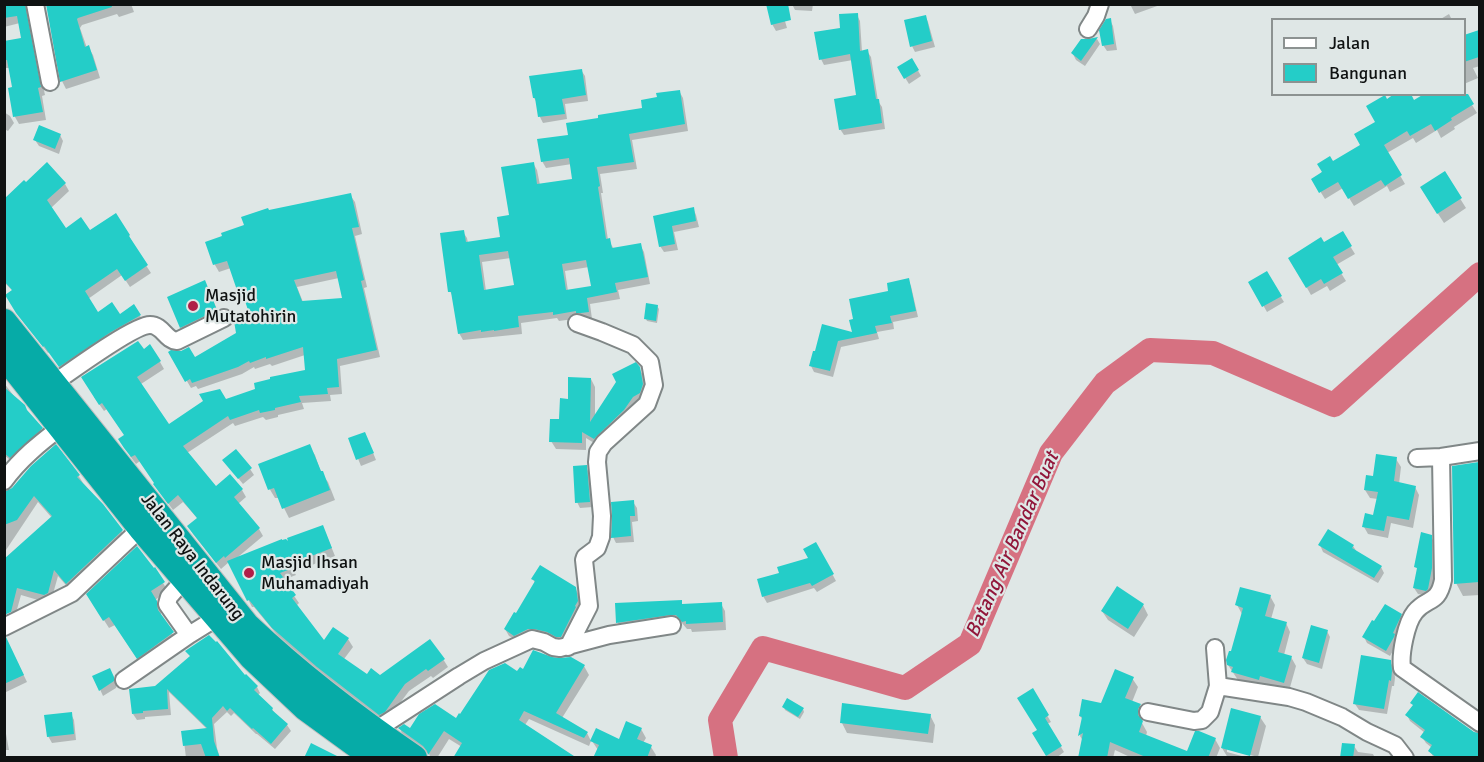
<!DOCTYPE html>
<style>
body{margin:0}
#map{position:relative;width:1484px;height:762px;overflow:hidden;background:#dfe7e6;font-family:Signika,sans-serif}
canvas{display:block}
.frame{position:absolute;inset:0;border:6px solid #0f1212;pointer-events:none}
.legend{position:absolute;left:1271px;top:18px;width:195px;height:78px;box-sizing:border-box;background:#dfe7e6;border:2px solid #8c9291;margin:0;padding:8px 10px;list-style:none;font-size:18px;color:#0f1212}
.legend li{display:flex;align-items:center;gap:12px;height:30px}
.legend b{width:30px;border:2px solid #8c9291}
</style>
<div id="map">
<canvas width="1484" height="762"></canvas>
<div class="frame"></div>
<ul class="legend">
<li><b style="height:8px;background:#fff"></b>Jalan</li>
<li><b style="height:16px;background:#24cdc8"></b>Bangunan</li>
</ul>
</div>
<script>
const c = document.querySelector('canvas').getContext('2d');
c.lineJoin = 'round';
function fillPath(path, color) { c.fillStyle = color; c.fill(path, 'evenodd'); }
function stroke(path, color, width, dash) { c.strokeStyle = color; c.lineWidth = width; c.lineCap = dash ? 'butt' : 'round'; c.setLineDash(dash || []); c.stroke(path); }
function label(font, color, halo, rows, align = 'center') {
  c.font = font + ' Signika,sans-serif'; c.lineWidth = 4.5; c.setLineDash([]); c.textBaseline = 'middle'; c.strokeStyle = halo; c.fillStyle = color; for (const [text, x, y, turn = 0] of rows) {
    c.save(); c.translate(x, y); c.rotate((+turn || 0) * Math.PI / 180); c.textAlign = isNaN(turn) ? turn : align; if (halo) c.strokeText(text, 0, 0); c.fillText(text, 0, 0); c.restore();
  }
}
fillPath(new Path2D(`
 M 4,4 L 32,4 L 29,10 L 28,15 L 45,95 L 42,96 L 46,120 L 19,124 L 15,117 L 9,89 L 14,88 L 10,68 L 6,68 L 4,66 L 4,43 L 23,39 L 20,23 L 4,27 Z
 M 47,4 L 131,4 L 134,12 L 119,17 L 117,14 L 82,25 L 80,28 L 87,48 L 88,47 L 93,55 L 100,78 L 66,89 L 62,81 Z
 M 780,4 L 787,28 L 776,31 L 772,24 Z
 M 792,4 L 813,4 L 812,11 L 795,10 Z
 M 1130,4 L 1160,4 L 1160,5 L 1135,14 Z
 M 1449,14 L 1452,20 L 1439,20 Z
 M 857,15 L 860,21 L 862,52 L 867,51 L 871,57 L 878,101 L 882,107 L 885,129 L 844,135 L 840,129 L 858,97 L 853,60 L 824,65 L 821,59 L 841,29 Z
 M 925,16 L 928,22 L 935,47 L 915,52 L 912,46 Z
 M 1110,20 L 1113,26 L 1117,50 L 1107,51 L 1103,45 Z
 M 1480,31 L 1480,66 L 1473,68 L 1478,78 L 1464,84 L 1464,36 Z
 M 1097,39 L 1100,44 L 1085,66 L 1076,60 L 1073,54 L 1088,41 Z
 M 912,60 L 921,76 L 909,84 L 899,68 Z
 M 581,70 L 585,76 L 588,101 L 565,104 L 567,119 L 543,123 L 540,117 L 538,104 L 534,98 Z
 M 679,91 L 683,98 L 688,131 L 632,140 L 637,169 L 600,174 L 603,193 L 601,193 L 608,240 L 614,249 L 640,245 L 644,252 L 650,284 L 618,290 L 620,299 L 590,304 L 592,319 L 586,320 L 581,318 L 559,321 L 557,318 L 521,323 L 522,334 L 463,340 L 459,333 L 454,299 L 450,291 L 463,232 L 467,238 L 468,243 L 501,238 L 533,163 L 537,170 L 540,185 L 574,180 L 572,164 L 546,168 L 542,161 L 570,136 L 644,109 ZM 511,258 L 515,286 L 486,291 L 482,262 ZM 589,267 L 593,287 L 568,291 L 565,271 Z
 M 1464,92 L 1477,113 L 1454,127 L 1455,129 L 1441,138 L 1437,130 L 1416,143 L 1413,138 L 1387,153 L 1405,184 L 1390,192 L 1387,186 L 1354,206 L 1343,188 L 1325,199 L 1313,180 L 1332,163 L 1362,145 L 1377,122 L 1387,101 L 1414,103 L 1464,94 Z
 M 4,112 L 10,116 L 14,123 L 8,131 L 4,129 Z
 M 60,135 L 63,141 L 59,154 L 39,146 L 35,140 Z
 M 1444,173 L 1466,208 L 1444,223 L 1427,197 Z
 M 65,184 L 69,191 L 51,208 L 66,230 L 129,236 L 133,243 L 132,244 L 151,273 L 130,287 L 122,275 L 88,299 L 98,314 L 119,316 L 140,316 L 144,322 L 64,373 L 50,352 L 48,353 L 22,320 L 13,291 L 4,282 L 4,201 Z
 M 350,195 L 355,202 L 362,234 L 355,236 L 367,287 L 364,288 L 380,357 L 340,366 L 342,394 L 330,395 L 331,401 L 302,403 L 304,409 L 278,415 L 278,417 L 266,420 L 263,417 L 235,426 L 233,423 L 187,453 L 216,488 L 242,490 L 246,497 L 238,504 L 259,529 L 263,536 L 238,557 L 292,547 L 326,534 L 335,556 L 294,572 L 296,575 L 283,580 L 299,603 L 296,606 L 324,643 L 334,629 L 348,639 L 353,647 L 344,659 L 367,676 L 380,677 L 443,659 L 448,667 L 433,678 L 431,676 L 409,691 L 388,719 L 384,722 L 323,675 L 278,636 L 254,607 L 252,607 L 229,562 L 221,569 L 193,534 L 189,527 L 198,519 L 183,502 L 173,510 L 159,491 L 155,483 L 140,461 L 136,464 L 130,456 L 125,436 L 107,409 L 104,411 L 94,397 L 143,351 L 160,362 L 164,369 L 141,384 L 169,426 L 225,401 L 306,371 L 305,355 L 272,366 L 270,364 L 255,369 L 254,367 L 242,374 L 198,389 L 196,386 L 191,388 L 170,352 L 194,359 L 238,334 L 252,317 L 247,302 L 245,303 L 241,296 L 231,268 L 219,272 L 215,265 L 207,243 L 246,226 L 269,212 ZM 339,278 L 344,299 L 303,302 L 297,287 Z
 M 693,208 L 696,215 L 699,227 L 674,232 L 678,250 L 664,252 L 660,246 L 655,217 Z
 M 1342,233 L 1355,254 L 1336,265 L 1346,281 L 1330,291 L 1327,286 L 1311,295 L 1290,258 L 1323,244 Z
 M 1266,273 L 1284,302 L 1267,312 L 1250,282 Z
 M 908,280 L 911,286 L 918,317 L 893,322 L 894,329 L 877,332 L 879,339 L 841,347 L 833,377 L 814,372 L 811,366 L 816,353 L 823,326 L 854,334 L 890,292 Z
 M 210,292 L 221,320 L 187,337 L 181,327 Z
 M 657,306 L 659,309 L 657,323 L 647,321 L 646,319 Z
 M 639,368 L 644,377 L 647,393 L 599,446 L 586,438 L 586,450 L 556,449 L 551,441 L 569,400 L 591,379 L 595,387 L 595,418 Z
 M 4,383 L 17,400 L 41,429 L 46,436 L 15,464 L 4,455 Z
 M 365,433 L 376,460 L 361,466 L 350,439 Z
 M 309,446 L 315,455 L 321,473 L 328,482 L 335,500 L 289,518 L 279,498 L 275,498 L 269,488 Z
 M 1396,459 L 1401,467 L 1399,484 L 1415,487 L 1419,495 L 1413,528 L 1391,523 L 1388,538 L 1368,534 L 1364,527 L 1374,517 L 1378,499 L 1370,498 L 1365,490 Z
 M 224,461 L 250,469 L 254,475 L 243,484 Z
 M 1480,463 L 1480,595 L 1463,596 L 1456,583 L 1453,467 Z
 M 586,467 L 589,473 L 593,507 L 580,508 L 577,502 Z
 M 78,475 L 83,483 L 102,505 L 127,538 L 71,591 L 58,576 L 51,601 L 48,603 L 21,595 L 16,613 L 4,610 L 52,518 L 38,502 L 4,553 L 4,495 Z
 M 633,502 L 637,508 L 638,521 L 632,522 L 634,542 L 616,543 L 613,537 Z
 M 1431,536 L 1434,542 L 1435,575 L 1430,596 L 1418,594 L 1414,588 L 1418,570 L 1416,567 Z
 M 816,544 L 836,581 L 817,592 L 814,588 L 767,603 L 763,596 L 780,574 L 811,559 Z
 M 1320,545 L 1353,546 L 1357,552 L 1381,567 L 1384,573 L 1378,583 L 1323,552 Z
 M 533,579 L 575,588 L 579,595 L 581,608 L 565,643 L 518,641 L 509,636 L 505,629 L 516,615 L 535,583 Z
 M 163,583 L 168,591 L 155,600 L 161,611 L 161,617 L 178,642 L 142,666 L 115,625 L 109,628 L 93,603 Z
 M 1270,596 L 1275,605 L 1271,619 L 1286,623 L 1290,632 L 1284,655 L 1291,657 L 1296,666 L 1289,691 L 1264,684 L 1263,687 L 1238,680 L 1228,665 L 1242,614 L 1237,605 Z
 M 681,602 L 683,606 L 721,604 L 725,611 L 726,630 L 692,632 L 691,629 L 687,629 L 682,623 L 676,622 L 622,630 L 618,623 L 617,604 Z
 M 1143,605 L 1148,615 L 1134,637 L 1108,620 L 1102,611 Z
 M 1401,615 L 1404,621 L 1397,644 L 1390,656 L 1367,643 L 1364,637 Z
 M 1327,631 L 1330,637 L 1322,669 L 1307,664 L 1303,658 Z
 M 187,651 L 245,677 L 257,687 L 260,693 L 258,695 L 272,709 L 275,714 L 287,725 L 291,731 L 275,749 L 257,734 L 256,734 L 234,713 L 231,716 L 227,712 L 214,724 L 217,748 L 220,758 L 186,758 L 183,733 L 208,730 L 169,692 L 171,715 L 145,717 L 145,719 L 137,720 L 133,714 L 155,687 L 191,657 Z
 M 4,653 L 15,657 L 27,682 L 4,693 Z
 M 1390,662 L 1394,668 L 1395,678 L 1394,686 L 1392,686 L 1387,714 L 1359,710 L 1355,704 Z
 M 584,666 L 589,675 L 562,718 L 587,733 L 591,741 L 589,746 L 529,719 L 525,725 L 462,747 L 449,739 L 437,758 L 431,758 L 429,754 L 404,737 L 400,729 L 411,731 L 456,720 L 518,673 L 523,671 Z
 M 112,675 L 117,685 L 116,688 L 103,696 L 94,676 Z
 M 1132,678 L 1138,687 L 1132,702 L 1140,705 L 1146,715 L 1142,719 L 1142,723 L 1147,732 L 1146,736 L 1188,753 L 1215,739 L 1220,748 L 1216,758 L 1132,758 L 1115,750 L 1113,758 L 1080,758 L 1083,741 L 1080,736 L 1083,720 L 1080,716 L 1102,705 Z
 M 1032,690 L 1051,722 L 1047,724 L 1064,752 L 1056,758 L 1048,758 L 1034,734 L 1039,731 Z
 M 784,707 L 803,709 L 804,712 L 800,719 L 785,710 Z
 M 71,714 L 74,720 L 76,740 L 52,743 L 48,736 Z
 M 930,715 L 935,725 L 933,743 L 847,733 L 842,723 Z
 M 1407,715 L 1480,735 L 1480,758 L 1434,758 L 1430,751 L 1432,748 L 1426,743 L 1422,737 L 1425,733 L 1410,721 Z
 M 1260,717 L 1266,726 L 1258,757 L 1227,749 L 1227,752 L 1249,758 L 1228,758 L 1222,748 Z
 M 4,723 L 9,750 L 4,750 Z
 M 641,729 L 646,738 L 643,743 L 651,747 L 656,755 L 655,758 L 595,758 L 598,750 L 592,741 L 619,741 Z
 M 1354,746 L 1358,752 L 1373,754 L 1375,758 L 1341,758 Z`), '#0003');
stroke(new Path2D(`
 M 726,758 L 720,720 L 763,648 L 905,688 L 970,644 L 1051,453 L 1105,383 L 1150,350 L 1213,353 L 1334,405 L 1480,274`), '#d67181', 24);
fillPath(new Path2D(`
 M 4,4 L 25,4 L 41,87 L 38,88 L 43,112 L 13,117 L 8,88 L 12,87 L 7,60 L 4,60 L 4,41 L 21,38 L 17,16 L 4,18 Z
 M 46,4 L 111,4 L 112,7 L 78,18 L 77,19 L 85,47 L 89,45 L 97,70 L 60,82 Z
 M 766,4 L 788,4 L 791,20 L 771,25 Z
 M 858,13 L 860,51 L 868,49 L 876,99 L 879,99 L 882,123 L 839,130 L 834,99 L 856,95 L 850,54 L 819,60 L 814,32 L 840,28 L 839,14 Z
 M 926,15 L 932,41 L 910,47 L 904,20 Z
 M 1111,18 L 1114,44 L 1102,46 L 1099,30 L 1106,19 Z
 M 1479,30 L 1479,57 L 1464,62 L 1464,35 Z
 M 1098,37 L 1081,61 L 1071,53 L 1081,39 L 1088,39 Z
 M 912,58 L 919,70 L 904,79 L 897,67 Z
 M 582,69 L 586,95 L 562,99 L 565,114 L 538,117 L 535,98 L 533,98 L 529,76 Z
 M 680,90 L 685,124 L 629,134 L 634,162 L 597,167 L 600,186 L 598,187 L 606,239 L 610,238 L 612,248 L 641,243 L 648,277 L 615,283 L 617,292 L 587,298 L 589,312 L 581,313 L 576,313 L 576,311 L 553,315 L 553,312 L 518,316 L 519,327 L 494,331 L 494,330 L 481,332 L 481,330 L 458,334 L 451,292 L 448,292 L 440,233 L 464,230 L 466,242 L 500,237 L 497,217 L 509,215 L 501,167 L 534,162 L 537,184 L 572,179 L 569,158 L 541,162 L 537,139 L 568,135 L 566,123 L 598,118 L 598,115 L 642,108 L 641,100 L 657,97 L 656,93 ZM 508,251 L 514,285 L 484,290 L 479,255 ZM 586,260 L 591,286 L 566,290 L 562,264 Z
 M 1394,94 L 1411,94 L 1414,100 L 1424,94 L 1468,94 L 1474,104 L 1451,118 L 1452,120 L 1435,131 L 1431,124 L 1410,136 L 1407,131 L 1384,145 L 1402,175 L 1385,186 L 1381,180 L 1348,199 L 1338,182 L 1319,193 L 1311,179 L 1322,172 L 1317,164 L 1330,156 L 1333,161 L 1360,145 L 1354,134 L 1375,122 L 1366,106 L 1385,95 L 1387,99 Z
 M 39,125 L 61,134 L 55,149 L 33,140 Z
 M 47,162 L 66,183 L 47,200 L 66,228 L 81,217 L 90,230 L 116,213 L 130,235 L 129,236 L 148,265 L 125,281 L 117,269 L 85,291 L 98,312 L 112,302 L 120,314 L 134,304 L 141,315 L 111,332 L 59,367 L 44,346 L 43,347 L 16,313 L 5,295 L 12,290 L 4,281 L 4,199 L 24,180 L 26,182 Z
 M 1445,171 L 1462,198 L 1437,214 L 1420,187 Z
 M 351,193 L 359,227 L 352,228 L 364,280 L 361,281 L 377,350 L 337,359 L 339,387 L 327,388 L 328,394 L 299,396 L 301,402 L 275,408 L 275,410 L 260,413 L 259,410 L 230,420 L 228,416 L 183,446 L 216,486 L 230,474 L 243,489 L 234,497 L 260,528 L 225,558 L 224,556 L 216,563 L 187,526 L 197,518 L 178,495 L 168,504 L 153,484 L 154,483 L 135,455 L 131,457 L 124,448 L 118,439 L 124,435 L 102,403 L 99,405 L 81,377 L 138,341 L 144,349 L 150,344 L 161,361 L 137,377 L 169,424 L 203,401 L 199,394 L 220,389 L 226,399 L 255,389 L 254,383 L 270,379 L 270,377 L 305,370 L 303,347 L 266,359 L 266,357 L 250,363 L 249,361 L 238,367 L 192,383 L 190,379 L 185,382 L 168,352 L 171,350 L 181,351 L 189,347 L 195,357 L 236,333 L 234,321 L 250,316 L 243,295 L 239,296 L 227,261 L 213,265 L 205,242 L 222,236 L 221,233 L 244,225 L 241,217 L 268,208 L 269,210 ZM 336,271 L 342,298 L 302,301 L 294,280 Z
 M 694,207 L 696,221 L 672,226 L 675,244 L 659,247 L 653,216 Z
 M 1343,231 L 1352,246 L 1333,257 L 1343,273 L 1324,284 L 1321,279 L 1306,288 L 1288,258 L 1321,237 L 1324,242 Z
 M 1267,271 L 1282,296 L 1262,307 L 1248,282 Z
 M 909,278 L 916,311 L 890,316 L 892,323 L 875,326 L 877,333 L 838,341 L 830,371 L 809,366 L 813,351 L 815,351 L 822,324 L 852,332 L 849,320 L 853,319 L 849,299 L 888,291 L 887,283 Z
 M 205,280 L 217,310 L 180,328 L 167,297 Z
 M 646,303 L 658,305 L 656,321 L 644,319 Z
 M 636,362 L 640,367 L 643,384 L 640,393 L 633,397 L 624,410 L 594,439 L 582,432 L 582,443 L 549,442 L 550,419 L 559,419 L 560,398 L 568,399 L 568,377 L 591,378 L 590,422 L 616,382 L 612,374 Z
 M 4,387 L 25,405 L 27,410 L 43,428 L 10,458 L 4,453 Z
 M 365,432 L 374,453 L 356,460 L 348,438 Z
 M 56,444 L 80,475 L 77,477 L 103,504 L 123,530 L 66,584 L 54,570 L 48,593 L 44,595 L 17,588 L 11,612 L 4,615 L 4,559 L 52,516 L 34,496 L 17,520 L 4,525 L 4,492 L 12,488 L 31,466 Z
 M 310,444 L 321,471 L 323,471 L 330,490 L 282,509 L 274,488 L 268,490 L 258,464 Z
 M 236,449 L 252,468 L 238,479 L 222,460 Z
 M 1376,454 L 1397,457 L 1394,481 L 1416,486 L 1409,520 L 1387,516 L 1384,531 L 1362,527 L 1365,513 L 1373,515 L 1378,492 L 1364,490 L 1366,475 L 1373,476 Z
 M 1479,462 L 1479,582 L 1454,584 L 1452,466 Z
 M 587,465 L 590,502 L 575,503 L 573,466 Z
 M 634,500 L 635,516 L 630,516 L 631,536 L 611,538 L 612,516 L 611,502 Z
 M 323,525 L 332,548 L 291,564 L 293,568 L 280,573 L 296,595 L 292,598 L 324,640 L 333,627 L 349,638 L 338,654 L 367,674 L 371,668 L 380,675 L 430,639 L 445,659 L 428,671 L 426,669 L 405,684 L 385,712 L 379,715 L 317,667 L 272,628 L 249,600 L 247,601 L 227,561 L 282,539 L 282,540 L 286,539 L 288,541 L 287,538 Z
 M 1328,529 L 1354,545 L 1352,548 L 1382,566 L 1374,578 L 1318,545 Z
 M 1421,532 L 1432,535 L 1432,568 L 1428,589 L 1426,591 L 1413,588 L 1417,568 L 1414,567 Z
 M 816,542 L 834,574 L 812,586 L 810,583 L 762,597 L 757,579 L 779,573 L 777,567 L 808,558 L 803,549 Z
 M 137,546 L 154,568 L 155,567 L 165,582 L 151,591 L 157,601 L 157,605 L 158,610 L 174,632 L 137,659 L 109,617 L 103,621 L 86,594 Z
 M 540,565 L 576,587 L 578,601 L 575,606 L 576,607 L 561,637 L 556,637 L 547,632 L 534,629 L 528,629 L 514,636 L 504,629 L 514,612 L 516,613 L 535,581 L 531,579 Z
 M 1117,586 L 1144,604 L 1128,629 L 1101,611 Z
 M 1240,587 L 1271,595 L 1265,616 L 1287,622 L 1278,652 L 1292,656 L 1284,683 L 1260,676 L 1259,680 L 1231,672 L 1233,667 L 1227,665 L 1226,660 L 1229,651 L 1231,651 L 1243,608 L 1235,605 Z
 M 682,600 L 682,604 L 722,602 L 723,622 L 686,624 L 686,621 L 682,622 L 676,615 L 671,615 L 616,623 L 615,603 Z
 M 1385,604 L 1402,614 L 1393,633 L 1395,634 L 1394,637 L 1386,651 L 1362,637 L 1372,620 L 1374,621 Z
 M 1311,625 L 1328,630 L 1319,663 L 1302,658 Z
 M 209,635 L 216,642 L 217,641 L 245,675 L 246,674 L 258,686 L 254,690 L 273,708 L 272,710 L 288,724 L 271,744 L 253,728 L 252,729 L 230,708 L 227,711 L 223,706 L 212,718 L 214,741 L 220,758 L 206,758 L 201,744 L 183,746 L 181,731 L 207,728 L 167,689 L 168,709 L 143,711 L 143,713 L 132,714 L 129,689 L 155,686 L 190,656 L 185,651 Z
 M 4,637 L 6,637 L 24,675 L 4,684 Z
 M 533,650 L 552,657 L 559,658 L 571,657 L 585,665 L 556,713 L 588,732 L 584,738 L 524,711 L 519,720 L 577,758 L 453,758 L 462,743 L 444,731 L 428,755 L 427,751 L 423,746 L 398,728 L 404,724 L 410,728 L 419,714 L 435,704 L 456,718 L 459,713 L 460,714 L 489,670 L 505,663 L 517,671 L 520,667 L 523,669 Z
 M 1361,655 L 1391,660 L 1392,671 L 1391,681 L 1389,680 L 1384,709 L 1353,704 Z
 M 110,668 L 114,677 L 114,681 L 99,691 L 92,676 Z
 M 1115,669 L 1134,677 L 1125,698 L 1141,704 L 1138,709 L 1138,715 L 1143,721 L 1139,732 L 1187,751 L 1195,731 L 1199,731 L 1216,738 L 1208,758 L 1148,758 L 1110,742 L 1107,758 L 1078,758 L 1083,733 L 1078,736 L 1082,717 L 1079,716 L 1082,699 L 1101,703 Z
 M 1033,688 L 1049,715 L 1045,718 L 1062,746 L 1046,756 L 1032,733 L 1037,730 L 1017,698 Z
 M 1418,692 L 1474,732 L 1479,733 L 1479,758 L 1437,758 L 1428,751 L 1432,745 L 1420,737 L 1425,730 L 1405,715 L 1413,705 L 1410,703 Z
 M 787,698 L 804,708 L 798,717 L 782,707 Z
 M 842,703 L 931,714 L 928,734 L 840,723 Z
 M 1231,708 L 1261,716 L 1250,756 L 1221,748 Z
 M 72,712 L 74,734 L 47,737 L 44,715 Z
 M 626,721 L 642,728 L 637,739 L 652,745 L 647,758 L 593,758 L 599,745 L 590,741 L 596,728 L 619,739 Z
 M 311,743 L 341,758 L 304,758 Z
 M 1342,743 L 1355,744 L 1353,758 L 1340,758 Z`), '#24cdc8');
const minor = new Path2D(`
 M 35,4 L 50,82
 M 1088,29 L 1096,16 L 1100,4
 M 54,383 C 70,372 134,325 150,325 C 163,325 165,340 177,341 L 224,318
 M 1441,457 L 1443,580 C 1438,605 1427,597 1415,612 C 1406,623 1400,654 1402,668 L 1480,723
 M 1417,458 L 1441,457 L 1480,451
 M 4,481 C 20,459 40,443 61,427
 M 185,579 L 169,597 L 167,604 L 189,635
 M 4,627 L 72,593 L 141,528
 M 568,647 L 589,606 L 584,560 L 585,557 L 597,548 L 601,537 L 602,516 L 597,462 L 598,452 L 604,443 L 647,404 L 654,385 L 650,362 L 633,345 L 602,332 L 577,323
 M 1215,648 L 1218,686
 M 124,680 L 189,635 L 218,617
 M 1148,712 L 1194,721 L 1202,720 L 1210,712 L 1218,686 L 1289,697 L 1306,702 L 1342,717 L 1367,732 L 1395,745 L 1405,758
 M 368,735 L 459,676 L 484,661 L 532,639 L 544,642 L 553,647 L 560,648 L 609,635 L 672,625`);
const highway = new Path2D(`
 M 4,322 L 247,626 C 299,675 355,718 414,758
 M 4,355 L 141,528 L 252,657 L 306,708 L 354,743 L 376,758`);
stroke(minor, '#808787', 20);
stroke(highway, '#c1c1c1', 28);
stroke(minor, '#fff', 16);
stroke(highway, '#06aba7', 26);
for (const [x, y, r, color] of [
 [193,306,6,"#b01e48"],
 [249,573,6,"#b01e48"]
]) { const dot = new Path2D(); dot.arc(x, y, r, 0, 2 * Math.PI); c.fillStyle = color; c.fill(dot); stroke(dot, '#dfe7e6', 2); }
label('18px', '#0f1212', '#dfe7e6', [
 ["Masjid",205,296],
 ["Mutatohirin",205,317],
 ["Masjid Ihsan",261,563],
 ["Muhamadiyah",261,584]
], 'left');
label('18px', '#0f1212', '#dfe7e6', [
 ["Jalan Raya Indarung",192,557,52]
]);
label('italic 20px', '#91163a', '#dfe7e6', [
 ["Batang Air Bandar Buat",1013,545,-66]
]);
</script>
